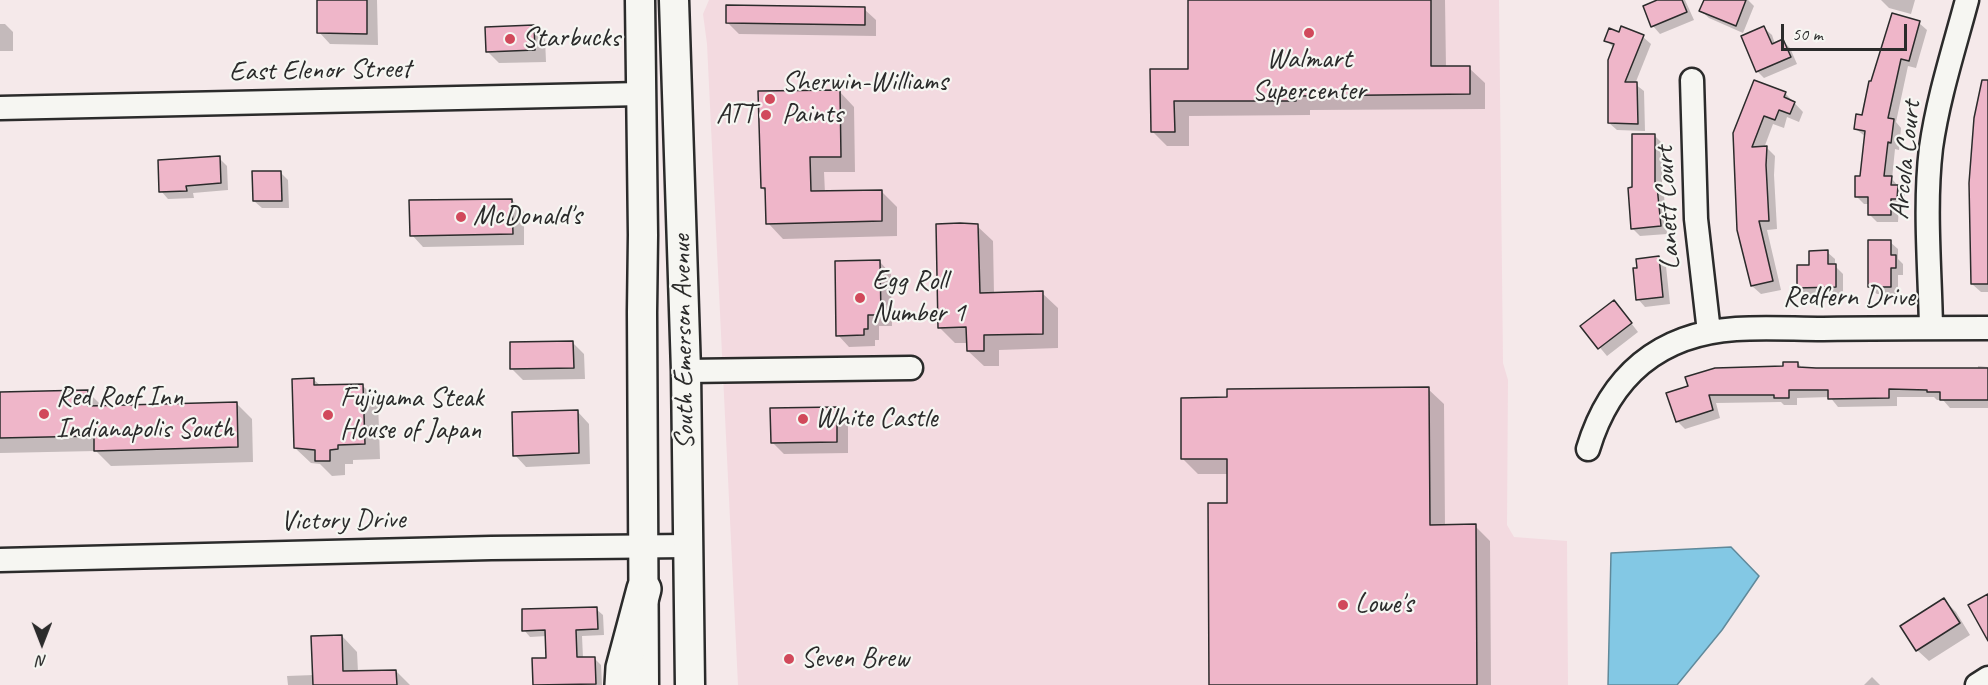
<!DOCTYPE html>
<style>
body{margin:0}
#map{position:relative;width:1988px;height:685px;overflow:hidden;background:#f5e9ea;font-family:Caveat,sans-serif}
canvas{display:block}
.north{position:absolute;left:12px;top:613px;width:60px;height:60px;-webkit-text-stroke:4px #f6f6f2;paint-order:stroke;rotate:180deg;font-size:16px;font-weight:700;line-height:24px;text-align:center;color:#2b2b2b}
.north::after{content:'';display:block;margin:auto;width:21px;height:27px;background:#2b2b2b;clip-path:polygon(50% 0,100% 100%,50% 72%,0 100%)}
.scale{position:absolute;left:1781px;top:24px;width:126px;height:27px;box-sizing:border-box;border:3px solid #2b2b2b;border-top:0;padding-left:8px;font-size:18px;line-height:21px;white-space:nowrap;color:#2b2b2b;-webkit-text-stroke:4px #f6f6f2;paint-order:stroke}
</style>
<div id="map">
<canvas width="1988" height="685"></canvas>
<div class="north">N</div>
<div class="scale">50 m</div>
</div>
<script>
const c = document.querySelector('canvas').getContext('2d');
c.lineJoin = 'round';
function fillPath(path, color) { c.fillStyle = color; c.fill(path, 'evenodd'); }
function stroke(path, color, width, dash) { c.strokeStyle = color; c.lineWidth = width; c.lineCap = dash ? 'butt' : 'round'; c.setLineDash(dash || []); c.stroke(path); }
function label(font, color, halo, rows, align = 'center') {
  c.font = font + ' Caveat,sans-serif'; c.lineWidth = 4.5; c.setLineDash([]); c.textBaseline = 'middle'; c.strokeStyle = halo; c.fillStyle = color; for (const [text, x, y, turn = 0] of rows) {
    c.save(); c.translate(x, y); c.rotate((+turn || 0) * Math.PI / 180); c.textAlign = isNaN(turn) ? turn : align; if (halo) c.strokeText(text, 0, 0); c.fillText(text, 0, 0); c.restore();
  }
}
fillPath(new Path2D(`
 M 709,0 L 1499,0 L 1503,363 L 1508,380 L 1507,525 L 1514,537 L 1567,541 L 1568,685 L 738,685 L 707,44 L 703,14 Z`), '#f3dae0');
const water = new Path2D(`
 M 1731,547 L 1759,576 L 1722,630 L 1677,685 L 1608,685 L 1611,553 Z`);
fillPath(water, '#83c8e4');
stroke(water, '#60899a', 1.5);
fillPath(new Path2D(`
 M 318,0 L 377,0 L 378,45 L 330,44 L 319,32 Z
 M 1189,0 L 1445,0 L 1446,68 L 1469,68 L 1485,83 L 1485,109 L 1310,110 L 1310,115 L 1189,116 L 1189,146 L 1167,146 L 1152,131 L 1190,70 Z
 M 1661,0 L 1685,0 L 1694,20 L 1660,34 L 1653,26 Z
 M 1706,0 L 1748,0 L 1754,6 L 1743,33 L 1709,18 L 1701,11 Z
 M 1881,0 L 1915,0 L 1911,14 L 1889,8 Z
 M 864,9 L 876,20 L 876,36 L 739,34 L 727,22 Z
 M 1919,23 L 1927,30 L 1916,68 L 1908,66 L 1896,122 L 1901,128 L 1899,150 L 1895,149 L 1892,179 L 1905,194 L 1904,206 L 1899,206 L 1898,222 L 1877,222 L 1869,214 L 1869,204 L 1864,204 L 1856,196 L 1861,177 L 1866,137 L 1856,129 Z
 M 0,24 L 5,24 L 13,32 L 13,51 L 0,51 Z
 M 533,27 L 545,38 L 546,62 L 499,63 L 488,52 Z
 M 1764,28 L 1772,35 L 1775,44 L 1783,41 L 1790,48 L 1797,64 L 1764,78 L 1757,71 Z
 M 1620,34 L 1643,37 L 1651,44 L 1635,84 L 1644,91 L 1645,131 L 1617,130 L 1609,123 L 1614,48 L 1606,40 Z
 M 839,91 L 854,107 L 855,172 L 824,172 L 825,193 L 881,191 L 897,207 L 897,236 L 783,239 L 768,223 L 767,193 L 762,188 Z
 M 1785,93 L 1803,112 L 1799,122 L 1787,117 L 1784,128 L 1773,124 L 1764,148 L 1767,148 L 1775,156 L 1774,175 L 1777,229 L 1767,230 L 1781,290 L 1761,294 L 1752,286 L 1735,134 Z
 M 1988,98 L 1988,292 L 1981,292 L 1972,284 Z
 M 1655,136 L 1662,143 L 1662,193 L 1664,195 L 1667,234 L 1640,236 L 1632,228 L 1633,189 Z
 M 219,158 L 227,166 L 228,190 L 193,193 L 194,198 L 168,199 L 161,191 Z
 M 281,173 L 288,180 L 289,208 L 262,208 L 254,201 Z
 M 512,200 L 524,212 L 524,245 L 423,247 L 412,235 Z
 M 977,226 L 993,241 L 994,294 L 1042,293 L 1058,308 L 1058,348 L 999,350 L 999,366 L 984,366 L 968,351 L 968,343 L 955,343 L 940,328 Z
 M 1890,242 L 1898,249 L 1898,259 L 1903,264 L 1903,275 L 1898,275 L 1898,294 L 1877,294 L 1869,287 Z
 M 1827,252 L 1835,259 L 1835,266 L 1843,274 L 1843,294 L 1806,295 L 1799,287 L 1811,266 Z
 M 1658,258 L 1666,266 L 1670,304 L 1645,307 L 1638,299 Z
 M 880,262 L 891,274 L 892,326 L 879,326 L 879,340 L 875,340 L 875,346 L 849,347 L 838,335 Z
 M 1621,310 L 1638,332 L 1607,356 L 1582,326 Z
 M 573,343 L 584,354 L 585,379 L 523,380 L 511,368 Z
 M 1798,363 L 1803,369 L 1978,369 L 1978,366 L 1988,367 L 1988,408 L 1950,408 L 1943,400 L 1937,400 L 1934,397 L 1897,397 L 1897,406 L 1838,407 L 1830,397 L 1797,398 L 1797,405 L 1784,405 L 1781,402 L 1716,403 L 1720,418 L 1685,429 L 1677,421 L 1668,394 L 1785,368 Z
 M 313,379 L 321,386 L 362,385 L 378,401 L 380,459 L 353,460 L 353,464 L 345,464 L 345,475 L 332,476 L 320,464 L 311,463 L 295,448 Z
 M 1428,389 L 1444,404 L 1445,526 L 1475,526 L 1490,541 L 1491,685 L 1211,685 L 1229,505 L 1228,474 L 1198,474 L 1183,459 Z
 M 87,391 L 103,407 L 236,403 L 252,419 L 253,462 L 111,466 L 96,451 L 0,453 L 0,393 Z
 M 836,408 L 848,420 L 848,453 L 784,454 L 772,442 Z
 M 578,412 L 589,424 L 590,464 L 526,467 L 515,455 Z
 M 1944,600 L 1956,612 L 1970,635 L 1929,661 L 1917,650 Z
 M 596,609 L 603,615 L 604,635 L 582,636 L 583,658 L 594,658 L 601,665 L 602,685 L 535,685 L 534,659 L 547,659 L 547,636 L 530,637 L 524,630 Z
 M 342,636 L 357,652 L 358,672 L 396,671 L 410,685 L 288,685 L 287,676 L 314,675 Z
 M 1872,677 L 1880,685 L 1864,685 Z`), '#0003');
const building = new Path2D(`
 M 317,0 L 367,0 L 367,34 L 317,33 Z
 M 1188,0 L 1431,0 L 1431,66 L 1470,66 L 1470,94 L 1296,96 L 1296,101 L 1174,101 L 1175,132 L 1151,132 L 1150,69 L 1188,69 Z
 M 1657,0 L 1682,0 L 1687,12 L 1651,27 L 1643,6 Z
 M 1704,0 L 1746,0 L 1736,26 L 1699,11 Z
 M 726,5 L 865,7 L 865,25 L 726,23 Z
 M 1892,13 L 1920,21 L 1909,61 L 1901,59 L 1888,118 L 1894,119 L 1891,143 L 1888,142 L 1884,176 L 1892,176 L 1891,185 L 1898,185 L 1897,199 L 1891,199 L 1891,215 L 1868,215 L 1868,197 L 1855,197 L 1855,176 L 1860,176 L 1865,131 L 1854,129 L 1856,114 L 1862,115 L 1869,81 L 1871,81 Z
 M 534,25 L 535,50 L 486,52 L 485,27 Z
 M 1621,26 L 1644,35 L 1625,82 L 1637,82 L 1638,124 L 1608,123 L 1608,60 L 1614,44 L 1604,41 L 1609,28 L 1619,32 Z
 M 1764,26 L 1772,44 L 1783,39 L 1791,57 L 1756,72 L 1741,36 Z
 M 1754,80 L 1786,92 L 1784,97 L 1795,102 L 1790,114 L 1779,110 L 1775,120 L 1764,116 L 1752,147 L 1767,146 L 1766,165 L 1769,221 L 1759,221 L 1773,281 L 1751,286 L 1737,230 L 1733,133 Z
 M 1982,80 L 1988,80 L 1988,284 L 1971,284 L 1969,183 L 1974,118 Z
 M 840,90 L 841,157 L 810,157 L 811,191 L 882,190 L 882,221 L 766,224 L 765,188 L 761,188 L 758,91 Z
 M 1632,134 L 1655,134 L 1655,186 L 1657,186 L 1661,226 L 1631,229 L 1628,188 L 1632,187 Z
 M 220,156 L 221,183 L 186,186 L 187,191 L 159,192 L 158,160 Z
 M 252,171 L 281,171 L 282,201 L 253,201 Z
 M 512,199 L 513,234 L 410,236 L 409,200 Z
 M 960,223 L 978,224 L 980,293 L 1043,291 L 1043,334 L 984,335 L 984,351 L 967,351 L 966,327 L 938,328 L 936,224 Z
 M 1868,240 L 1891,240 L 1891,255 L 1896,255 L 1896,268 L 1891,268 L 1891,287 L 1868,287 Z
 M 1828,250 L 1828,264 L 1836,264 L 1836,287 L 1797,288 L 1797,265 L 1809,265 L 1809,251 Z
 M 1659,256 L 1663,297 L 1636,300 L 1633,268 L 1637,268 L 1636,259 Z
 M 880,260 L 881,315 L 868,315 L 868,329 L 864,329 L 864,335 L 836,336 L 835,261 Z
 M 1614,300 L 1632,323 L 1598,349 L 1580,326 Z
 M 573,341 L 574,368 L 510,369 L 510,342 Z
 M 1783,362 L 1798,362 L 1798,367 L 1816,368 L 1988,368 L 1988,400 L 1940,400 L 1940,392 L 1927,392 L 1927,390 L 1889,389 L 1889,398 L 1828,399 L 1828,390 L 1789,390 L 1789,398 L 1774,398 L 1774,395 L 1709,395 L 1713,410 L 1676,422 L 1666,393 L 1688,386 L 1685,377 L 1715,368 L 1783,366 Z
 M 314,378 L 314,385 L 363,384 L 365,444 L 338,445 L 338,449 L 330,450 L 330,461 L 315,461 L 315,450 L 294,448 L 292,379 Z
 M 1429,387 L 1430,525 L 1476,524 L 1477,685 L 1209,685 L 1208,503 L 1227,503 L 1227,459 L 1181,459 L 1181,398 L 1227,397 L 1227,389 Z
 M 88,390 L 88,406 L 237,402 L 238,447 L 94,451 L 94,436 L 0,438 L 0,392 Z
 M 837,407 L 837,442 L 771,443 L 770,408 Z
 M 578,410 L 579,453 L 513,456 L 512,412 Z
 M 1988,594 L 1988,641 L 1968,605 Z
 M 1944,598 L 1960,623 L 1916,651 L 1900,626 Z
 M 597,607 L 598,629 L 576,630 L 577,657 L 595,657 L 596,684 L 533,685 L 532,658 L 546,658 L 545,630 L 522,631 L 522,609 Z
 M 342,635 L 343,671 L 396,670 L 397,685 L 313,685 L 311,636 Z`);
fillPath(building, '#efb6c9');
stroke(building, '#2b2b2b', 1.5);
const minor = new Path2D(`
 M 1692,80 L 1696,219 L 1709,332
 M 0,108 L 641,94
 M 1931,328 C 1930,269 1924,207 1931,148 C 1938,98 1954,49 1967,0
 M 686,371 L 911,368
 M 1588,449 C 1610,376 1659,334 1736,329 C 1765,327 1794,329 1823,329 C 1878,328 1933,328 1988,328
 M 0,560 L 491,548 L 688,546
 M 1977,685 L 1988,678`);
const major = new Path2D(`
 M 640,0 L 643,235 L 642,312 L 644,685
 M 674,0 L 686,371 L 690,685`);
const highway = new Path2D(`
 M 622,685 L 623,668 L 644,589`);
stroke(minor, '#2b2b2b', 27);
stroke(major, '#2b2b2b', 33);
stroke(highway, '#2b2b2b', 38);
stroke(minor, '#f6f6f2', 22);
stroke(major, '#f6f6f2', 28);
stroke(highway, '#f6f6f2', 33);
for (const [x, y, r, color] of [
 [1309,33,6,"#d1495b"],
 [510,39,6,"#d1495b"],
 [770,99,6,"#d1495b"],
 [766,115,6,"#d1495b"],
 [461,217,6,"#d1495b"],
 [860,298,6,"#d1495b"],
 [44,414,6,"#d1495b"],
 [328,415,6,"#d1495b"],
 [803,419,6,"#d1495b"],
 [1343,605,6,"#d1495b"],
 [789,659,6,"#d1495b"]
]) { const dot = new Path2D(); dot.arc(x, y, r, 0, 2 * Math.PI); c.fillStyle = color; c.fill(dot); stroke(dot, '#f6f6f2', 2); }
label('28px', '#2b2b2b', '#f6f6f2', [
 ["Starbucks",522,39],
 ["Walmart",1309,60,"center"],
 ["Supercenter",1309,92,"center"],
 ["Sherwin-Williams",782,83],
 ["Paints",782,115],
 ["ATT",754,115,"right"],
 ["McDonald's",473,217],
 ["Egg Roll",872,282],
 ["Number 1",872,314],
 ["Red Roof Inn",56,398],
 ["Indianapolis South",56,430],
 ["Fujiyama Steak",340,399],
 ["House of Japan",340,431],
 ["White Castle",815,419],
 ["Lowe's",1355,605],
 ["Seven Brew",801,659]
], 'left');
label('28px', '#2b2b2b', '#f6f6f2', [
 ["East Elenor Street",320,71,-1],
 ["Arcola Court",1906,160,-84],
 ["Lanett Court",1668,208,-93],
 ["Redfern Drive",1849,298],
 ["South Emerson Avenue",684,342,-91],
 ["Victory Drive",343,521,-1]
]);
</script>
